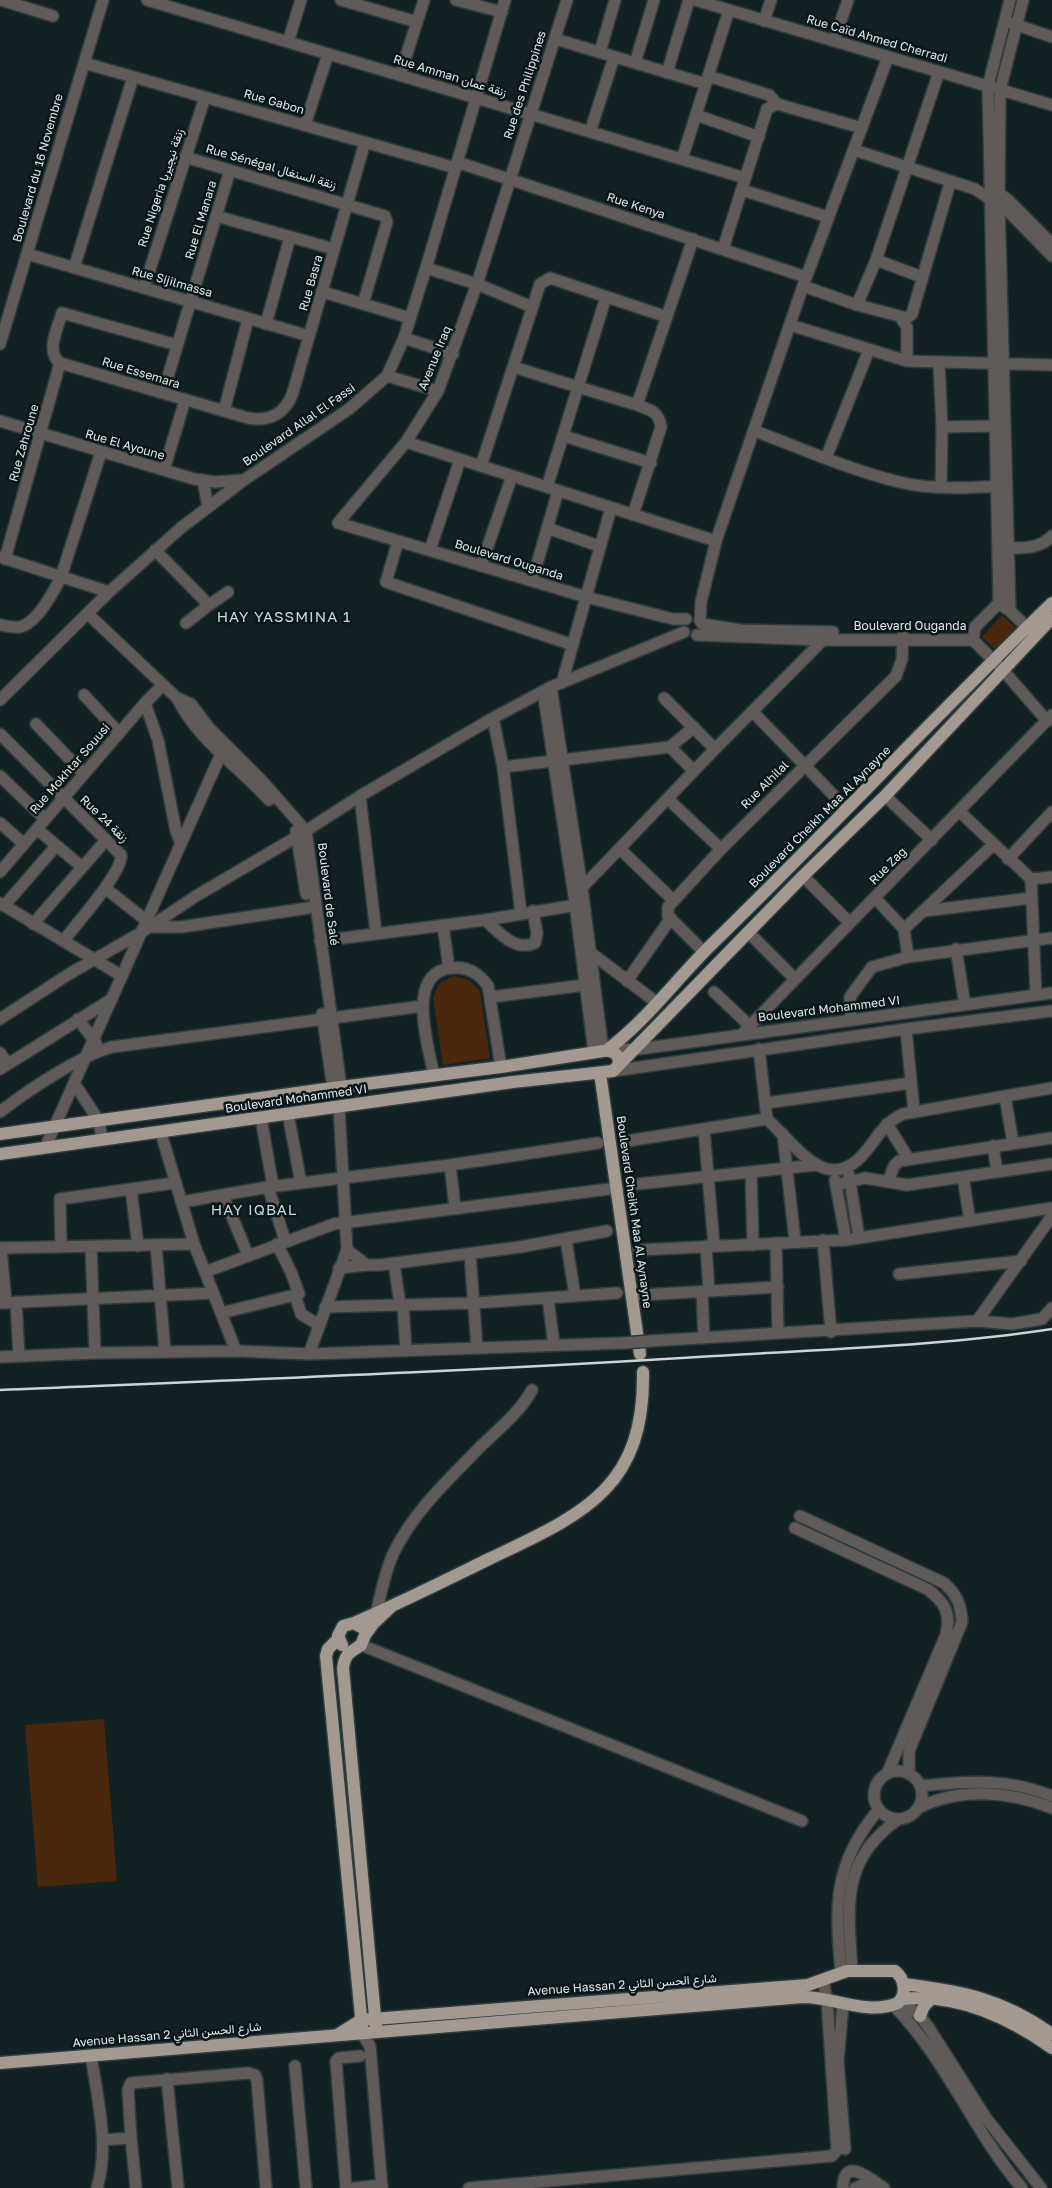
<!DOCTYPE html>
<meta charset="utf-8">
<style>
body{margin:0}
canvas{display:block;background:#122123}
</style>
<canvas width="1052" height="2188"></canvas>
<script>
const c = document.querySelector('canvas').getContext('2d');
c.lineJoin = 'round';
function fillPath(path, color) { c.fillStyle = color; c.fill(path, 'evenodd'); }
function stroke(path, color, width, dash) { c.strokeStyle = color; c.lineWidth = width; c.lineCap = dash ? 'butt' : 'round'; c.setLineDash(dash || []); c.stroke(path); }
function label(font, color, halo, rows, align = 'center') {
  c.font = font + ' "Golos Text",Vazirmatn,sans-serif'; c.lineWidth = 5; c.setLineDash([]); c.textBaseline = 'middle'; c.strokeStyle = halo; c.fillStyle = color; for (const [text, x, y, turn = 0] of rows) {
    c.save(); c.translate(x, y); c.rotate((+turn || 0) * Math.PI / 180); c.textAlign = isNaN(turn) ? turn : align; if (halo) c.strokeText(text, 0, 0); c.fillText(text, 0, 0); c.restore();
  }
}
fillPath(new Path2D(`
 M 1002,615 L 1018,630 L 997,651 L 982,637 Z
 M 454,976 L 469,980 L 480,991 L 490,1058 L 443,1065 L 433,997 L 440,983 Z
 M 104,1719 L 117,1881 L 38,1887 L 25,1725 Z`), '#48270d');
const minor = new Path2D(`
 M 1,0 L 53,16
 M 147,0 L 745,178
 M 341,0 L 417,22
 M 456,0 L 502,12
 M 567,0 L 477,284 L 438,391 L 406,442 L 338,523 L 586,597 L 673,619 L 686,619
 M 695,0 L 1052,105
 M 764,21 L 771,0
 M 1011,23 L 1052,37
 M 555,39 L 706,84
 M 834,41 L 848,0
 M 288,42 L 301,0
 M 600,52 L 615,0
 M 84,63 L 456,168
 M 635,63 L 654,0
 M 667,73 L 689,0
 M 400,75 L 424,0
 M 708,76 L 769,95 L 777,104
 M 696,115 L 759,137
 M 305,125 L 328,54
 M 590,132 L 614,57
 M 854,150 L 975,189 L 1009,212 L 1052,256
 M 185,157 L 385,216 L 387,222 L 363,304
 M 682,159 L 729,10
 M 457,162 L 806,277
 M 742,190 L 828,217
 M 996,191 L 1008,200 L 1052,244
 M 216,216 L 334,249
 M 723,249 L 767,109 L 777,104 L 862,128
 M 27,254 L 309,336
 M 876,260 L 922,277
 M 74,268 L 133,77
 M 426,268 L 477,284 L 532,307
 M 803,286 L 857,305 L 907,318 L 912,314 L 950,183
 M 144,288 L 205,97
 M 323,292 L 410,318
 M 857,305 L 876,260 L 939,72
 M 901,318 L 907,327 L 907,361
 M 266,324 L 290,237
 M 790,325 L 907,361 L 1052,365
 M 404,338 L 453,354
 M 0,344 L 103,0
 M 177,345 L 62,313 C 58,327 45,352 60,363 L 248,418 C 270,422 286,413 293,392 L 365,142
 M 939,363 L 942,427 L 941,487
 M 513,367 L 637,405 C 650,410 659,411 661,427 L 633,515
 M 387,376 L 438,391
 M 163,393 L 230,170
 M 637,405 L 693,239
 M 224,411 L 248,319
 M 0,421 L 194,479 L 215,482 L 244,480
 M 942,427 L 995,426
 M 755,431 C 803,449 850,470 899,482 C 932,490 969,488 1002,486
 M 564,436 L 651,463
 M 406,442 L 716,541
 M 826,458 L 869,350
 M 481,466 L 540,284 L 550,278 L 667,317
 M 164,470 L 185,400
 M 203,481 L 208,507
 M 547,487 L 606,297
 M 547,528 L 599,546
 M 398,541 L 386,582 L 573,645
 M 1001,548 C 1019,548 1039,550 1052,536
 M 155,550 L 209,605 L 186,623
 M 430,550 L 460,460
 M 0,557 L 109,592
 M 5,559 L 60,363
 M 481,566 L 512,476
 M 532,581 L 558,491
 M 999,603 L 988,86 L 1010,0
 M 209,605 L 228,592
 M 1010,611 L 999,204 L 1000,90 L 1023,0
 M 88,614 L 177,698 L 191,704 L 210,729 L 264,783 L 306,831 L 341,1087
 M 700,621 L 701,602 L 716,541 L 803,286 L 888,57
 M 702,624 L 740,630 L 833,632
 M 0,625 C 6,626 14,628 20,627 C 37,623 54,591 61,577 L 101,452
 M 1034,634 L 1010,611 L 999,603 L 975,627 L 973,640 L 1002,669 L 1047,721
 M 697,635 L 823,640 L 973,640
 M 562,683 L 611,508
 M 551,687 L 582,888 L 603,1051
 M 543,691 L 574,896 L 594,1052
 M 84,695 L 119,733
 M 177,698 C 197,739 239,767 269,800
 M 664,698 L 715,749
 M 0,700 L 109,592 L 182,527 L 244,480 L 349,409 L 387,376 L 404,338 L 426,268 L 505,0
 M 145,703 L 158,740 L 176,831 L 181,844
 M 753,712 L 847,809
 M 493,718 L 503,767 L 521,913
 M 36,724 L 84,774
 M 0,734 L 121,855 C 123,872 75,926 63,941
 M 670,747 L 694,727
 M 503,767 L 670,747 L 694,771
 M 0,776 L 45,819
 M 360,796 L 376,933
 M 885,796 L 932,840
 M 668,799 L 721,849
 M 960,812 L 1031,879 L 1052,877
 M 0,823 L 24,844
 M 37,829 L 82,867
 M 296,831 L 306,894
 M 993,845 L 904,929 L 908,957 L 1052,938
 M 620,849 L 673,900
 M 1008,859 L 1052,812
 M 0,872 L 145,703 L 163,685
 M 803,876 L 850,923
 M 1031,879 L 1036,995
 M 105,888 L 147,921
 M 574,896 L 715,749 L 823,640 L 828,632
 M 875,898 L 904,929
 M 0,903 L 122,976
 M 4,906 L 56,846
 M 924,911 L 1032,898
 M 485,920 C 499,932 514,952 535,943 L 537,933 L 533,911
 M 33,924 L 106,840
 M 443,925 L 449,968
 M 147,927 L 181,927 L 315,907
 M 748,932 L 795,979
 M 320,941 L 485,920 L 583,904
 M 956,949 L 965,1005
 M 704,952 L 668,916 L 668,907 L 721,849 L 896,676 L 902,659 L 903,632
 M 591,953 L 656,1002
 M 627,981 L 671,918
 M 714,992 L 750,1026
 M 491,997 L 593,984
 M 322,1014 L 333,1088
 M 0,1019 L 69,974 L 142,932 L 196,896 L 298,836 L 360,796 L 493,718 L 551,687 L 684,632
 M 78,1019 L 96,1043
 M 851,1020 L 850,997 L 872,967 L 908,957
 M 906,1029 L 914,1112
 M 742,1034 L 1052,715
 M 759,1049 L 767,1119 C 800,1150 831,1200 870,1146 C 880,1133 887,1121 903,1114 L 1052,1088
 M 610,1050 L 639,1049 L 1052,993
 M 0,1053 L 8,1064
 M 0,1069 L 112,999
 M 613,1071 L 906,1029 L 1052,1011
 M 434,1076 C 429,1047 404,972 452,968 C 468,966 479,973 488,986 L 501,1067
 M 74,1083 L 99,1121 L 102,1140
 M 1005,1096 L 1013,1143
 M 766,1103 L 911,1083
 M 0,1112 C 27,1091 79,1056 112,1047 L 423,1006
 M 288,1114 L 301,1183
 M 261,1118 L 273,1187
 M 887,1124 L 908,1158
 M 704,1129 L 714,1246
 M 161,1133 L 194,1244 L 236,1351
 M 783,1134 L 795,1241
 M 627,1141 L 767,1119
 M 993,1146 L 997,1172
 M 45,1148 L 225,745
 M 450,1165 L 455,1208
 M 751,1172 L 753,1245
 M 849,1175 L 859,1238
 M 963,1177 L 970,1221
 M 835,1180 L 846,1240
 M 888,1182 L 894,1166 L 899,1161 L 1052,1138
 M 638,1184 L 816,1165
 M 836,1185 L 865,1178 L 907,1185 L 1052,1164
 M 268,1187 L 285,1240
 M 131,1189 L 138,1246
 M 223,1195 L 248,1255
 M 182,1202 L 268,1187 L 450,1165 L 598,1143
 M 566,1240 L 575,1296
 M 823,1240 L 831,1332
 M 776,1243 L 778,1333
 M 156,1245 L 165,1352
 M 706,1246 L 709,1291
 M 61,1247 L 60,1199 L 174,1183
 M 91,1247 L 95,1353
 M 0,1248 L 194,1244
 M 1,1248 L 6,1303
 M 347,1250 L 367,1265 L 380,1265 L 520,1247 L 607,1231
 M 638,1250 L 846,1240 L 1052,1208
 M 470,1254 L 477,1348
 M 394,1263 L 400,1305
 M 339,1268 L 367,1265
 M 205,1272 L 334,1224 L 617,1188
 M 899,1274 L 1021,1261
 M 702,1292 L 704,1338
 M 295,1295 L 301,1314 L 319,1325
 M 641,1295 L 778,1287
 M 548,1298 L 554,1345
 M 16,1302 L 19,1356
 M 0,1303 L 213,1293
 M 403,1305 L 406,1350
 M 325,1307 L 475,1303 L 617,1293
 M 221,1313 L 299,1294 L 291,1272 L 277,1244
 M 977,1321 L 1052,1216
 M 650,1341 L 977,1321 L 1012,1324 L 1042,1319 L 1052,1308
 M 309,1354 L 347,1250 L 339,1107
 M 0,1357 L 95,1353 L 236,1351 L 309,1354 L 623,1343
 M 800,1516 L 944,1583 C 957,1595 961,1604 962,1622 L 909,1751 L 909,1774
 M 795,1528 L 927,1589 C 945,1602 951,1613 946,1635 L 887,1774
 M 376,1614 C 381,1593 385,1571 394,1552 C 415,1510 449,1479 481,1446 C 499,1429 520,1412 532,1390
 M 361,1645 L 802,1821
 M874 1795a24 24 0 1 1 48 0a24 24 0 1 1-48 0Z
 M 920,1786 C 966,1781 1008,1778 1052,1796
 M 918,1808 C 960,1787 1009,1791 1052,1808
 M 852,1970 C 848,1907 840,1859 899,1819
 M 841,1972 C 835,1904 833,1864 879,1809
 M 900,2000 L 920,2016 L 929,2028 L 986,2118 L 1041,2188
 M 843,2004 L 838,2061 L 845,2149
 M 893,2005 C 946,2058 973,2131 1022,2188
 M 362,2034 L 370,2046 L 382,2188
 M 91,2055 C 97,2098 110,2145 97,2188
 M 295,2066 L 306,2188
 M 167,2079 L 178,2188
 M 131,2138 L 136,2188
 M 103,2140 L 131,2138 L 128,2090 L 131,2083 L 248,2073 L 255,2075 L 257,2080 L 266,2188
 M 346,2188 L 336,2061 L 339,2058 L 360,2056
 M 354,2188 L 382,2185
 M 469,2188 L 832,2156 L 837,2150 L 827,2000 L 823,1980
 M 843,2188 C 843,2155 871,2179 884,2188
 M 855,2188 L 862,2185 L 869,2188`);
const major = new Path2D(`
 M 607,1050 C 647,1020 677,978 713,943 C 828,831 937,714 1052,603
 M 600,1073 L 640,1354
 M 0,1134 L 333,1088 L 501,1067 L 603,1051 C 614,1050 621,1055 618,1066
 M 0,1154 L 513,1082 L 613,1071 L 803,876 L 885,796 L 1052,618
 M 354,1623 C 400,1603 444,1581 489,1559 C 581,1515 645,1490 643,1372
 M 338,1639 L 328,1649 L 326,1656 L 362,2027
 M 342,1645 L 338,1636 L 343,1626 L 354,1623 L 361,1627
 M 903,1984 C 962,1991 1002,1999 1052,2034
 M 902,1999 C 957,1993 1008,2017 1052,2048
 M 920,2016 L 924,2006 L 932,1998
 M 376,2028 L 343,1668 C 345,1653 351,1652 361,1645 L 365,1635 L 373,1624 L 392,1606
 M 0,2063 L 803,1997 C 834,1997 867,2016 898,2003 C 907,1994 905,1979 895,1971 L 847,1971 L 808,1985 L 361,2020 L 337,2035`);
stroke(minor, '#2f3d3f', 14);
stroke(major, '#2f3d3f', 15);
stroke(minor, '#605b58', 11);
stroke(major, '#a49991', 12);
stroke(new Path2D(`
 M 0,1390 C 238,1380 476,1371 714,1356 C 826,1349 941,1346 1052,1329`), '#ccd5d6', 2.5);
const minorBridge = new Path2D(`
 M 623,1343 L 650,1341`);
stroke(minorBridge, '#2f3d3f', 14, []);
stroke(minorBridge, '#605b58', 11);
label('12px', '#e1eaeb', '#09171a', [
 ["Rue Caïd Ahmed Cherradi",877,39,16],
 ["Rue Amman زنقة عمان",450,76,17],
 ["Rue des Philippines",525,85,-72],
 ["Rue Gabon",274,102,16],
 ["Rue Sénégal زنقة السنغال",271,167,16],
 ["Boulevard du 16 Novembre",38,168,-74],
 ["Rue Nigeria زنقة نيجيريا",161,188,-72],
 ["Rue Kenya",636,206,18],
 ["Rue El Manara",201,220,-73],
 ["Rue Sijilmassa",172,282,16],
 ["Rue Basra",311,283,-74],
 ["Avenue Iraq",435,358,-68],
 ["Rue Essemara",141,373,17],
 ["Boulevard Allal El Fassi",299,425,-35],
 ["Rue Zahroune",24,443,-74],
 ["Rue El Ayoune",125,445,16],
 ["Boulevard Ouganda",509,560,17],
 ["Boulevard Ouganda",910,626],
 ["Rue Mokhtar Souusi",70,769,-49],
 ["Rue Alhilal",765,785,-45],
 ["Boulevard Cheikh Maa Al Aynayne",820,817,-45],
 ["Rue 24 زنقة",104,819,44],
 ["Rue Zag",888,866,-45],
 ["Boulevard de Salé",328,894,83],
 ["Boulevard Mohammed VI",829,1009,-7],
 ["Boulevard Mohammed VI",296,1099,-8],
 ["Boulevard Cheikh Maa Al Aynayne",634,1212,82],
 ["Avenue Hassan 2 شارع الحسن الثاني",622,1985,-4],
 ["Avenue Hassan 2 شارع الحسن الثاني",167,2035,-5]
]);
c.letterSpacing = '1px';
label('15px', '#c6d8db', '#09171a', [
 ["HAY YASSMINA 1",284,617],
 ["HAY IQBAL",254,1210]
]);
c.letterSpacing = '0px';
</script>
